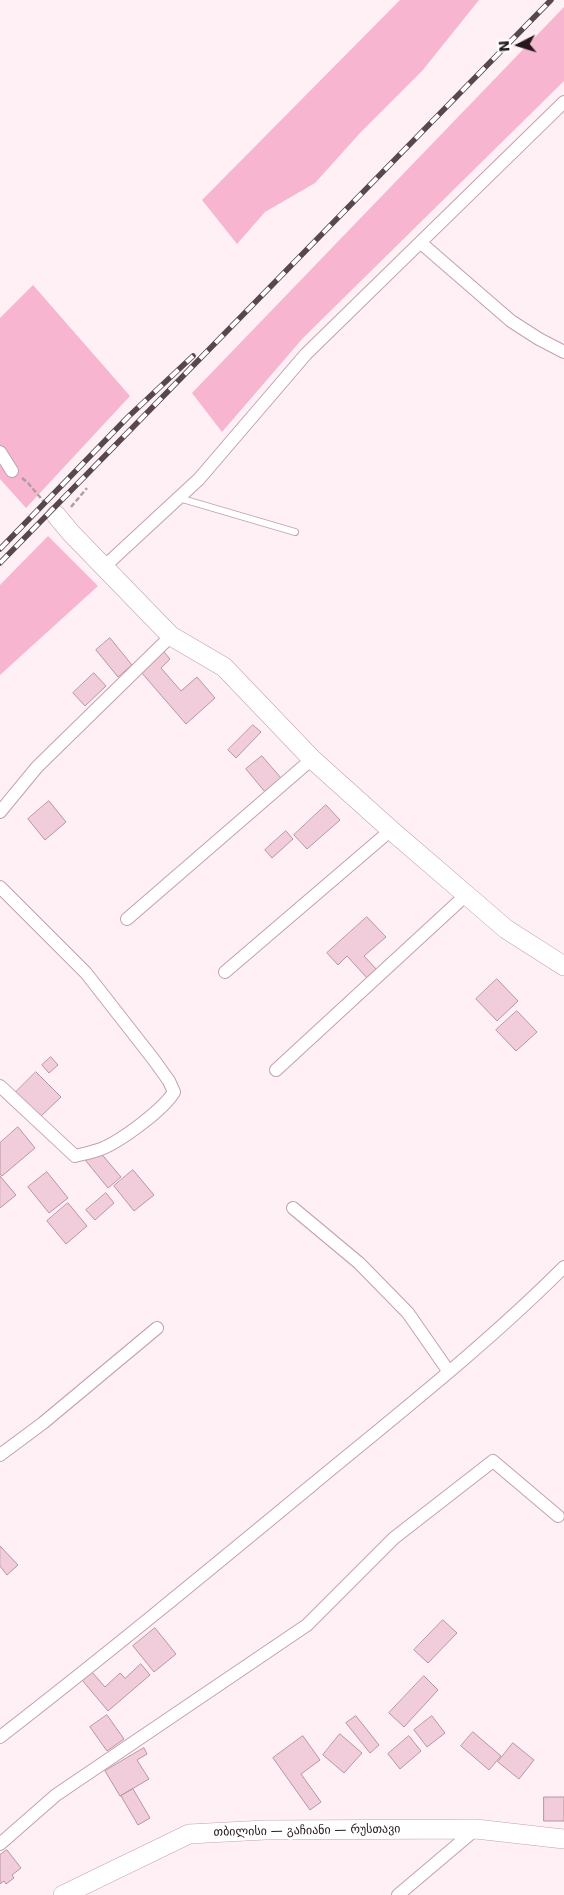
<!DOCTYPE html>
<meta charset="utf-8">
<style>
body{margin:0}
#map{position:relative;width:564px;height:1895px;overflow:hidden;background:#fff0f5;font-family:"DejaVu Sans",sans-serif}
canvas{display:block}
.north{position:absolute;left:494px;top:20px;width:50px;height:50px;-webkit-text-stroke:4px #fff;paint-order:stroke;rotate:265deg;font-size:14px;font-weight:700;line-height:20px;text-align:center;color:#26191e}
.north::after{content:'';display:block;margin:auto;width:18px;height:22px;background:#26191e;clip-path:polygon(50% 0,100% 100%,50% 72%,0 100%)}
</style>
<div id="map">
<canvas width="564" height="1895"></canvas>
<div class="north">N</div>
</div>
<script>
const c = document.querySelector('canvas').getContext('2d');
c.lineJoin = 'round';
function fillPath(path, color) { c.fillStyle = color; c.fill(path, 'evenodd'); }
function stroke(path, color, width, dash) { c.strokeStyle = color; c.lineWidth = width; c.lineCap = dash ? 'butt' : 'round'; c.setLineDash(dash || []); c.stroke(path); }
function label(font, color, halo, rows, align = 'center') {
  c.font = font + ' "DejaVu Sans","Noto Sans Georgian",sans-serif'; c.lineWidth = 5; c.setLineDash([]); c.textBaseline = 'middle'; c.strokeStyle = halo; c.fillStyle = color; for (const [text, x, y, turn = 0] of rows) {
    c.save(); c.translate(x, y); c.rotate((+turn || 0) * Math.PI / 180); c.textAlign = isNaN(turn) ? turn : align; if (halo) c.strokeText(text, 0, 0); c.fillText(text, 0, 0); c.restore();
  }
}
fillPath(new Path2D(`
 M 400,0 L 479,0 L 422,71 L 360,133 L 315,183 L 265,212 L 237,244 L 202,200 Z
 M 564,7 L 564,81 L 303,338 L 222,432 L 192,393 Z
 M 33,285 L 130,396 L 26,508 L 0,479 L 0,318 Z
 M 48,536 L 98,586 L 0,675 L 0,585 Z`), '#f7b5cf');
const building = new Path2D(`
 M 110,638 L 132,665 L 118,677 L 96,650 Z
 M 164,652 L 170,659 L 161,668 L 181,691 L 197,677 L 215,698 L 186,724 L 141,672 Z
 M 94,673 L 106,686 L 85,706 L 73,693 Z
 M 253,725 L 261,732 L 236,758 L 228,750 Z
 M 262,756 L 281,778 L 265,792 L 246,769 Z
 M 49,801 L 66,822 L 45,840 L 28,819 Z
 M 326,805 L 340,820 L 307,849 L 294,835 Z
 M 286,831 L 293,839 L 272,858 L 265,850 Z
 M 367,917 L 386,937 L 364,956 L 377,970 L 367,978 L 347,956 L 338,965 L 327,953 Z
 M 497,979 L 518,1001 L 497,1021 L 476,999 Z
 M 517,1011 L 537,1032 L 516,1051 L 496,1030 Z
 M 51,1057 L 58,1065 L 49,1073 L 42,1065 Z
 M 36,1072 L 61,1097 L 38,1119 L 14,1094 Z
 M 18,1127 L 35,1148 L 2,1176 L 0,1174 L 0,1143 Z
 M 99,1151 L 121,1177 L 108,1188 L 86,1161 Z
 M 133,1170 L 154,1195 L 134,1211 L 114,1186 Z
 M 47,1172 L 68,1198 L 49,1213 L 28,1187 Z
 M 0,1176 L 16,1195 L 0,1208 Z
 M 106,1193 L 114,1203 L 95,1220 L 86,1210 Z
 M 68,1203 L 87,1226 L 66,1244 L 47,1221 Z
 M 0,1546 L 18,1565 L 7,1575 L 0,1566 Z
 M 443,1620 L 457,1633 L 428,1663 L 414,1650 Z
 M 155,1628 L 176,1654 L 154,1672 L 133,1646 Z
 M 141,1664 L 150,1675 L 108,1711 L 82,1680 L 92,1672 L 105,1687 L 120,1673 L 125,1678 Z
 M 424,1676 L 438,1690 L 404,1727 L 389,1713 Z
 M 107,1715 L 124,1739 L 107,1751 L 90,1727 Z
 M 356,1716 L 379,1745 L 370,1753 L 346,1723 Z
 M 432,1716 L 445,1733 L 427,1747 L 414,1730 Z
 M 473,1732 L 501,1756 L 489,1770 L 461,1746 Z
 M 340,1734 L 362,1753 L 344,1773 L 323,1755 Z
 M 303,1736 L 320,1760 L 301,1774 L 321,1802 L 310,1810 L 273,1758 Z
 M 409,1736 L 421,1751 L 400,1769 L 388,1754 Z
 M 513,1743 L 534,1760 L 519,1779 L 498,1762 Z
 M 144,1748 L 147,1754 L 137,1760 L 149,1779 L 120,1796 L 105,1771 Z
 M 133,1789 L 150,1818 L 138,1825 L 121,1796 Z
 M 544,1797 L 564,1797 L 564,1821 L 544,1821 Z
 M 7,1850 L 21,1868 L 12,1875 L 14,1878 L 6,1884 L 4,1881 L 0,1884 L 0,1855 Z`);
fillPath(building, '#f1ccda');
stroke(building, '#b794a1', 1);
const lane = new Path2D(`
 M 179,498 L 295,532`);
const street = new Path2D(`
 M 421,243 L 511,321 L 539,339 L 564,352
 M 0,452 L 12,471
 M 105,566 L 199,479 L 306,354 L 564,102
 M 0,812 L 37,767 L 171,636
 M 0,887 L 86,973 L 154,1060 L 169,1081 L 174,1092 C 163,1110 121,1141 101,1149 C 93,1152 83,1154 75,1156 L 0,1086
 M 127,919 L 312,759
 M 225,972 L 391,830
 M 276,1070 L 466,895
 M 293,1208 L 359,1263 L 408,1313 L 449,1372
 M 0,1455 L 43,1423 L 157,1328
 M 0,1737 C 106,1655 209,1570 312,1485 C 398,1414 486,1345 564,1267
 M 0,1844 L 56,1795 L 307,1625 L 394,1538 L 493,1461 L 558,1516
 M 398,1895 L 476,1829`);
const secondary = new Path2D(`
 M 56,515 L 71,533 L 171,636 L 224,667 L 312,759 L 391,830 L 506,929 L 564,966
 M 63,1895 L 189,1834 L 265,1830 L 476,1829 L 564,1839`);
stroke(lane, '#c4a0ae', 8);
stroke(street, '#c4a0ae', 14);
stroke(secondary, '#c4a0ae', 20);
stroke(new Path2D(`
 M 22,478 L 28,483 L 45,503
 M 71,507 L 87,488`), '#ac9ea3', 2.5, [5, 2.5]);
stroke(lane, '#fff', 6);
stroke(street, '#fff', 12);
stroke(secondary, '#fff', 19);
const rail = new Path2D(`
 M 0,549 L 128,417 L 193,356
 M 0,563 L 551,0`);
stroke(rail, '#56484d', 5.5);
stroke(rail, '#fff', 4, [11]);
label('12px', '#26191e', '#fff', [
 ["თბილისი — გაჩიანი — რუსთავი",307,1831,-1]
]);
</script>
